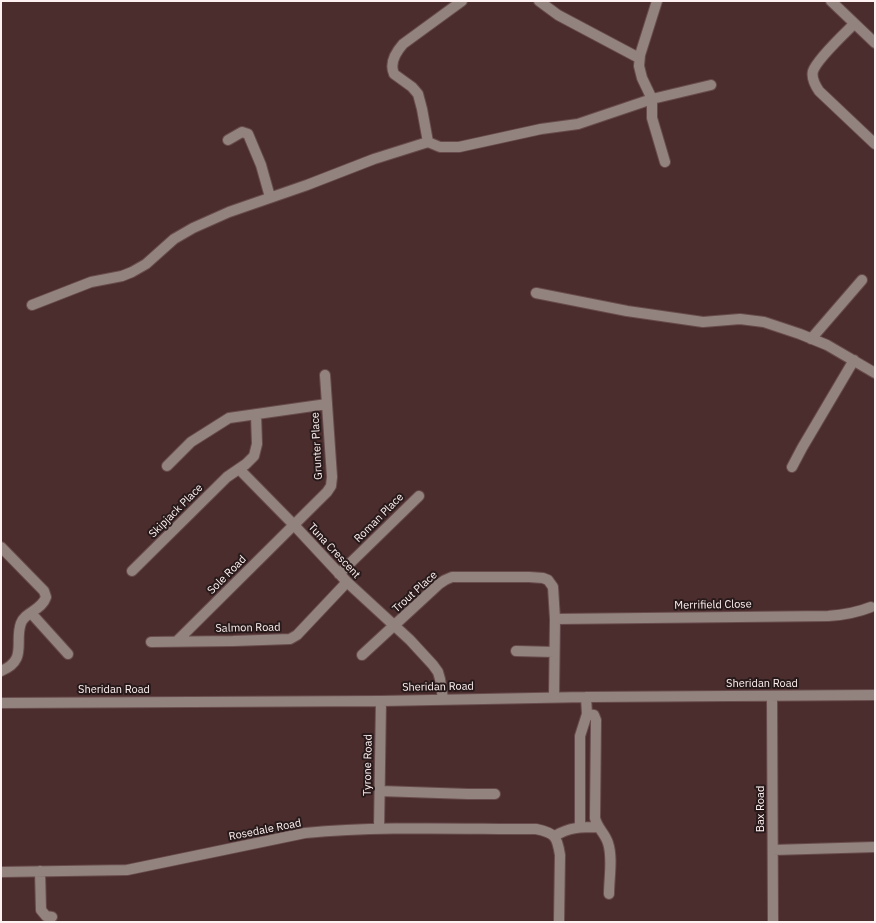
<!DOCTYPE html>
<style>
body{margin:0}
#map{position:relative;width:876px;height:923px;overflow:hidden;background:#4c2d2e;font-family:"IBM Plex Sans",sans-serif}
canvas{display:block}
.frame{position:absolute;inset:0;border:2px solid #fef1f1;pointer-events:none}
</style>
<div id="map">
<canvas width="876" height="923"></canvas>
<div class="frame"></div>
</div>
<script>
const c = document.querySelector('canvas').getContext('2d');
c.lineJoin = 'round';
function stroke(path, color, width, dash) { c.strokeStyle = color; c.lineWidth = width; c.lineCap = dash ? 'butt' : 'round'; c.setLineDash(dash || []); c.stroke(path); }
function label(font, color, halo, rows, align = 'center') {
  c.font = font + ' "IBM Plex Sans",sans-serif'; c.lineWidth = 4; c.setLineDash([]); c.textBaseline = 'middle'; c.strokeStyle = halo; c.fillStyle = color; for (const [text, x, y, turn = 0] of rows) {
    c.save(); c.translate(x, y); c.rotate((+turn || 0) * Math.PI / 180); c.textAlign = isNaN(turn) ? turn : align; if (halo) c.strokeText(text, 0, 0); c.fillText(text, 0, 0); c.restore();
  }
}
const minor = new Path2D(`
 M 539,1 L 558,15 L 639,58
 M 657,1 L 640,55 L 639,66 L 642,78 L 652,99 L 652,118 L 665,162
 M 831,1 L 875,43
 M 854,24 C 845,33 817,59 813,71 C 811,78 815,85 819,91 L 875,144
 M 228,140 L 242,132 L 248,134 L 261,165 L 270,197
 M 428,142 L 422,109 L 418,94 L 412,87 L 394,74 C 389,63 396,52 403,44 L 462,1
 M 536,293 L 627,311 L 703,322 L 740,319 L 764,322 L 800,334 L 827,345 L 875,373
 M 32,305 L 91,282 L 122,276 L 132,272 L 146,264 L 174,239 L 193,228 L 229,212 L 307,185 L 374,159 L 428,142 L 440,147 L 459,147 L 541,129 L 578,124 L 652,99 L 711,85
 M 811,339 L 862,280
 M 167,466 L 191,442 L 229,418 L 327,404
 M 792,467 L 802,448 L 854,360
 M 239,469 L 294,525 L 347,582 L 410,640 L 433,665 L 438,672 L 440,679 L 443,699
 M 1,547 L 44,591 L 46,597 C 42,610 25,612 21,623 C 14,642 28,660 1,671
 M 132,571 L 227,477 L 246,464 L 254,456 L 257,444 L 256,415
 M 339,574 L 419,496
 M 31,613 L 68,654
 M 177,641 L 327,492 L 331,486 L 332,477 L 325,375
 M 151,642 L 233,641 L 290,639 L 297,635 L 347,582
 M 516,651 L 554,652
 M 362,655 L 439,584 L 445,580 L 452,577 L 529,577 L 543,578 L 548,580 L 553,587 L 555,619 L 828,616 C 844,615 856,613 871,607
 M 772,696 L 773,922
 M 554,697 L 555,619
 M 1,703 L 381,701 L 586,697 L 875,695
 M 587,714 L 594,715 L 596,720 L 595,818 C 597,828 605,833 608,843 C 613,858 609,878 609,894
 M 380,791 L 468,794 L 495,794
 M 580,827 L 580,736 L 587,714 L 586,697
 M 379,829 L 381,701
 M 555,836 C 569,827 582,827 598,827
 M 773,850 L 875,847
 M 40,871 L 41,910 L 46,916 L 52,917
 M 1,872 L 127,870 L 305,833 C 382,826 459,829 536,829 C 555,833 557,836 560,855 L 559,922`);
stroke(minor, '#684c4d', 12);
stroke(minor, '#93837e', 10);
label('11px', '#fef1f1', '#281a1a', [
 ["Grunter Place",317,446,-93],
 ["Skipjack Place",176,511,-45],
 ["Roman Place",379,518,-45],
 ["Tuna Crescent",334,551,47],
 ["Sole Road",227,575,-45],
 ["Trout Place",415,592,-42],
 ["Merrifield Close",713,605,-1],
 ["Salmon Road",248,628,-1],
 ["Sheridan Road",762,684],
 ["Sheridan Road",438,687,-1],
 ["Sheridan Road",114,690],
 ["Tyrone Road",368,765,-89],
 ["Bax Road",761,809,-90],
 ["Rosedale Road",265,830,-11]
]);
</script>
